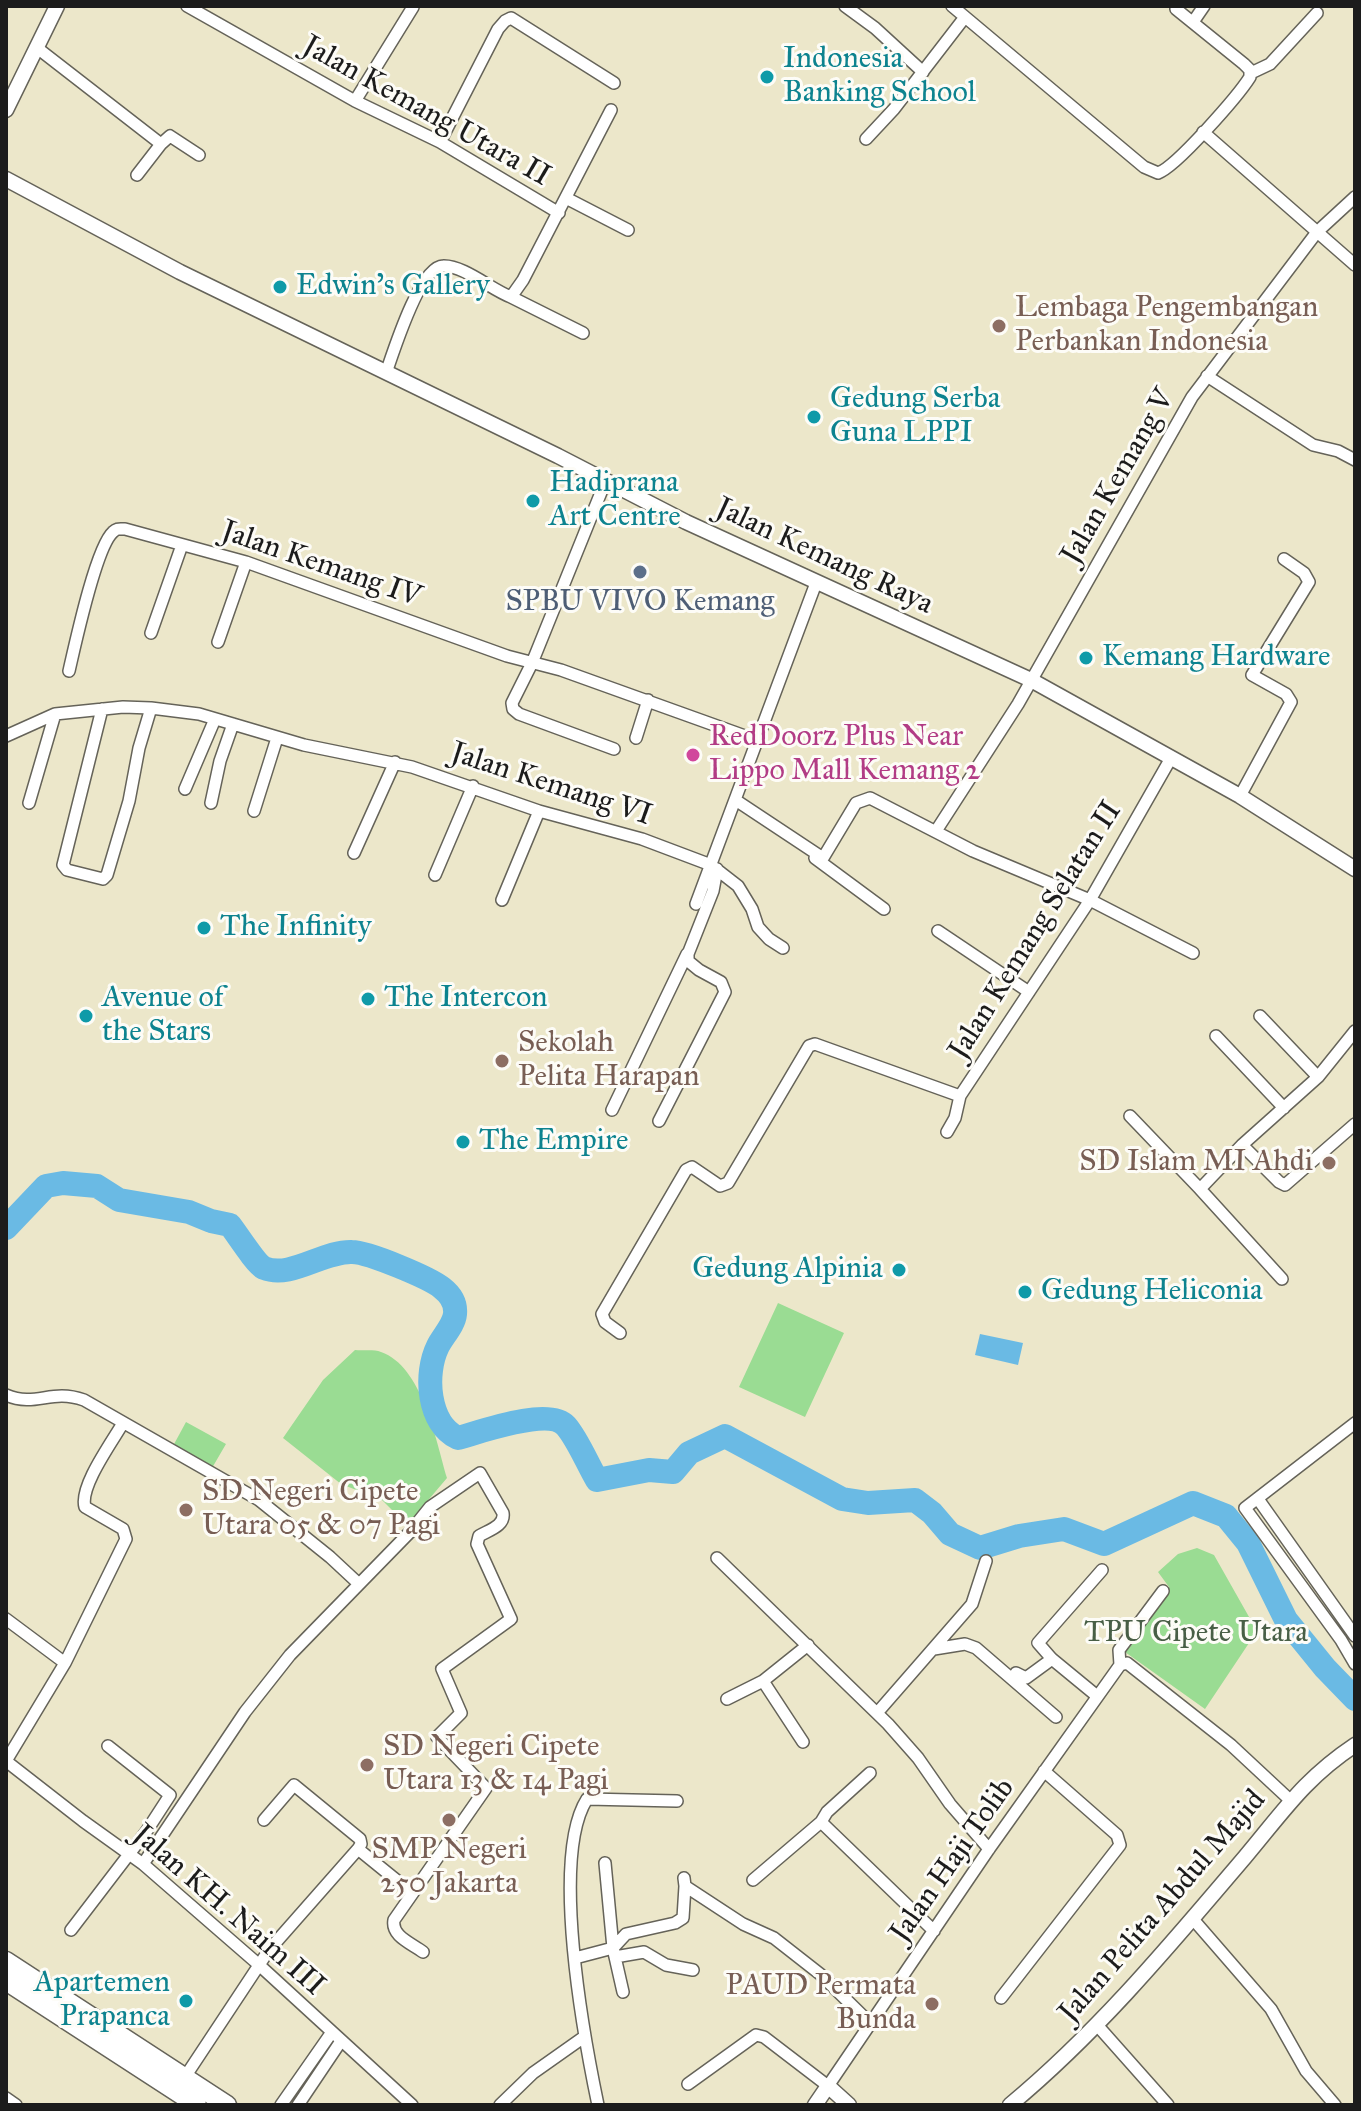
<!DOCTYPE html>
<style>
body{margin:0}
#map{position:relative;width:1361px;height:2111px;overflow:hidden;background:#ece7ca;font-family:"IM FELL Great Primer",serif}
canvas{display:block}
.frame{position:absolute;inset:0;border:8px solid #1c1c1c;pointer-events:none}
</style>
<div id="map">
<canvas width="1361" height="2111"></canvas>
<div class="frame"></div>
</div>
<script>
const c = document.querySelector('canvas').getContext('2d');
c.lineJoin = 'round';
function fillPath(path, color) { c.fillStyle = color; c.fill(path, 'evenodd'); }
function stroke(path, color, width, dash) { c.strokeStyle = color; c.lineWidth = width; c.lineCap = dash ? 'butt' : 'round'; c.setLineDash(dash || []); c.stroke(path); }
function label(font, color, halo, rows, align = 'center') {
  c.font = font + ' "IM FELL Great Primer",serif'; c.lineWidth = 6; c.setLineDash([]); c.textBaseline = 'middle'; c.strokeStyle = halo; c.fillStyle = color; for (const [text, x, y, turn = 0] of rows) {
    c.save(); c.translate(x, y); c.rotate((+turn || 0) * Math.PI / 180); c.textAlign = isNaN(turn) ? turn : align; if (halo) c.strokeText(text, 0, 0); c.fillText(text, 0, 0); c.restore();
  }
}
fillPath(new Path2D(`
 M 778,1303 L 844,1333 L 805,1417 L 739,1387 Z
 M 355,1350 C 363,1351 374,1349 381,1352 C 422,1366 436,1440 447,1478 L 407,1525 L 382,1500 L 341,1484 L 283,1438 L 323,1380 Z
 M 186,1422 L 226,1444 L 212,1468 L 173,1446 Z
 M 1197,1548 L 1214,1555 L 1257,1631 L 1205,1709 L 1125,1652 L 1169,1587 L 1158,1572 L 1178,1554 Z`), '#9adc93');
fillPath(new Path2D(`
 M 980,1334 L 1023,1343 L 1018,1365 L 975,1355 Z`), '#6abae4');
stroke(new Path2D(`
 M 6,1228 L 46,1186 L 63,1183 L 97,1186 L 119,1200 L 189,1212 L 211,1221 L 230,1225 C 237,1234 256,1264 264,1268 C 291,1279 323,1251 352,1252 C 368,1252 430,1278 442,1288 C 451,1295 456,1304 455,1314 C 454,1325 443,1336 438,1346 C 424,1374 428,1424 458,1438 C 480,1432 549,1407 566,1426 C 578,1440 587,1463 597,1480 L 649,1470 L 673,1472 L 689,1453 L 725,1436 L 842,1499 L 868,1503 L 915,1500 L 932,1513 L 950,1534 L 980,1548 L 1019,1536 L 1064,1529 L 1104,1544 L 1193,1503 L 1226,1516 L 1248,1543 L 1286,1620 L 1325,1668 L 1355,1699`), '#6abae4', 24);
const minor = new Path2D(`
 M 187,6 L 355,101 L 440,142 L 559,213
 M 845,6 L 875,28 L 923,72
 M 952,6 L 1144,167 L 1158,173 C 1176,167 1238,96 1250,77 L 1250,70 L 1244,64 L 1176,9
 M 1193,22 L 1204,6
 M 36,47 L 161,144 L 170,136 L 199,155
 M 1251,73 L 1270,64 L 1317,13
 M 355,101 L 413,7
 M 1203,132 L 1355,265
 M 866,139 L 894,109 L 965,17
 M 440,142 L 498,29 L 505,21 L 511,18 L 614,83
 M 137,175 L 161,144
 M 566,198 L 628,230
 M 511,297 L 583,333
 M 386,373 C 393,353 420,266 443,266 C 463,265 492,290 511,297 L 523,280 L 611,110
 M 1207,376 L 1313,445 L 1338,451 L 1355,460
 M 606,480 L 532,663 L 512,703 L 513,709 L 519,714 L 614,749
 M 151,633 L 182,545
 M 218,642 L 246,562
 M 69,671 C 75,645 96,547 113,532 C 117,528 119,529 125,529 L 246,562 L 507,656 L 561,670 L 756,740
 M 102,709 L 63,865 L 67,870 L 103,879 L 107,875 L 129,801 L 139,748 L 151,708
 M 6,736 L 55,714 L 123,707 L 151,708 L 199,714 L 304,745 L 412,767 L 539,811 L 642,839 L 711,865 L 738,886 L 752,909 L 758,927 L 769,939 L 783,948
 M 636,738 L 648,700
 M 185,789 L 215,719
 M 1240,796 L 1291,702 L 1286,694 L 1252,675 L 1309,582 L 1304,573 L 1284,559
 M 737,801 L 823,858 L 856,803 L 870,798 L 973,851 L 1090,900 L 1193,953
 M 29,803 L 55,714
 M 211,803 L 220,761 L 233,724
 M 254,811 L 277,738
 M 936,831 L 1018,704 L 1192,397 L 1317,232 L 1355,197
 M 354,853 L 395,762
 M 815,858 L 884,909
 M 435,875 L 473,786
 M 502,900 L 539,811
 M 696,904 L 816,583
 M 938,931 L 1029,992
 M 1260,1016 L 1318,1077
 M 1216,1036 L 1284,1108
 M 612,1110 L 687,954
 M 1130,1116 L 1200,1189
 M 659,1121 L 725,992 L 721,982 L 699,970 L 688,961 L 688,954 L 713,891 L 717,869
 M 947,1132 L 955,1118 L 960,1096 L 1090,900 L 1171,758
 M 1242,1145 L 1279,1182 L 1285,1185 L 1355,1124
 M 1282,1279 L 1200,1189 L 1242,1145 L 1318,1077 L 1355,1031
 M 620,1333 L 605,1322 L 602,1314 L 686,1170 L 692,1167 L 720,1186 L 728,1183 L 809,1046 L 815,1044 L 960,1096
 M 6,1395 C 37,1408 50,1388 84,1400 L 259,1500 L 330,1557 L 359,1584
 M 1355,1423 L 1245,1508 L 1341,1640 L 1355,1664
 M 1258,1499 L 1355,1636
 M 717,1558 L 888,1724 L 918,1758 L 950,1804 L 989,1849
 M 6,1619 L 65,1663
 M 934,1649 L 965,1644 L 976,1648 L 1056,1717
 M 1120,1665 L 1127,1663 L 1231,1745 L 1290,1800
 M 1120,1665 L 1119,1650 L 1163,1591
 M 1016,1673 L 1026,1678 L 1052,1659
 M 763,1681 L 803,1742
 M 1097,1696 L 1052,1659 L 1038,1643 L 1102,1570
 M 727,1699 L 763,1681 L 808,1645
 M 877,1713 L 972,1604 L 986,1561
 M 6,1761 L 83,1821 L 143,1864 L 258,1964 L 412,2105
 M 6,1761 L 65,1663 L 126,1539 L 123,1529 L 85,1507 C 79,1487 112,1442 123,1423
 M 264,1820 L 294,1785 L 360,1839 L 361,1844 L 358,1849
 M 821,1822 L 827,1812 L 870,1773
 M 358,1849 L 411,1892
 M 605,1863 L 613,1948 L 623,1992
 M 143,1864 L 245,1712 L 290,1655 L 410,1532 L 430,1507 L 480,1473 L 503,1513 C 505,1526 489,1530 479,1536 L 477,1544 L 511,1619 L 442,1669 L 461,1713 L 437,1737 L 486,1788 L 394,1920 C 391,1936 411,1943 423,1952
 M 684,1878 L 685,1886 L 743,1924 L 774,1938 L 820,1974 L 871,2024
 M 753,1880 L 821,1822 L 934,1931
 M 1192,1918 L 1271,2009 L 1306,2071 L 1335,2105
 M 71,1930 L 146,1832 L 170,1795 L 108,1746
 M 615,1957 L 644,1952 L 666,1965 L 693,1970
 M 575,1958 L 613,1948 L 626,1934 L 675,1923 L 683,1918 L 685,1886
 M 1001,1998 L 1120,1845 L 1117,1835 L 1044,1771
 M 1097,2025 L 1168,2105
 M 185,2077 L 269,1950 L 358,1849
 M 688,2084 L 756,2035 L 764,2037 L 828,2086 L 989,1849 L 1120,1665
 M 6,2098 L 16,2105
 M 281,2105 L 332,2032
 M 298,2105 L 341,2041
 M 500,2105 L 533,2073 L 584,2037
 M 598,2105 C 584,2038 550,1857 587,1799 L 677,1801`);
const tertiary = new Path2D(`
 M 6,110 L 57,6
 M 6,179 L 180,272 L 558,456 L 686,522 L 1031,680 L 1240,796 L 1355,869
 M 815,2105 L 828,2086 L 849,2105
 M 1010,2105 C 1098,2032 1171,1944 1245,1857 C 1283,1812 1304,1779 1355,1745`);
const primary = new Path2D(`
 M 6,1961 L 227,2105
 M 6,1981 L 197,2105`);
stroke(minor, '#656359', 14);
stroke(tertiary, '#656359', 17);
stroke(primary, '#656359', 21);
stroke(minor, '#fff', 11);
stroke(tertiary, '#fff', 14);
stroke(primary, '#fff', 18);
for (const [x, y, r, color] of [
 [767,77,8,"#0f9aa8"],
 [280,287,8,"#0f9aa8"],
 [999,326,8,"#8d6e63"],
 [814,417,8,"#0f9aa8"],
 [533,501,8,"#0f9aa8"],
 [640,572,8,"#5c6f8a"],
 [1086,658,8,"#0f9aa8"],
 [693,755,8,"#d1479c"],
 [204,928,8,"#0f9aa8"],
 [368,999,8,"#0f9aa8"],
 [86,1016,8,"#0f9aa8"],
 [502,1061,8,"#8d6e63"],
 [463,1142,8,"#0f9aa8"],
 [1329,1163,8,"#8d6e63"],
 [899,1270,8,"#0f9aa8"],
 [1025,1292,8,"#0f9aa8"],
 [186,1510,8,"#8d6e63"],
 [367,1765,8,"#8d6e63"],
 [449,1820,8,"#8d6e63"],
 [186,2001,8,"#0f9aa8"],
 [932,2004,8,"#8d6e63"]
]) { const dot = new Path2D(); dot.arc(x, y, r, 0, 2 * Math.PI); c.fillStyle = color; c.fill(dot); stroke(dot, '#fdfcf7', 3); }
label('30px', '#0d838f', '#fdfcf7', [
 ["Indonesia",783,60],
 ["Banking School",783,94],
 ["Edwin's Gallery",296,287],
 ["Gedung Serba",830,400],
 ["Guna LPPI",830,434],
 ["Hadiprana",549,484],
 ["Art Centre",549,518],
 ["Kemang Hardware",1102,658],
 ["The Infinity",220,928],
 ["Avenue of",102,999],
 ["the Stars",102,1033],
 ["The Intercon",384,999],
 ["The Empire",479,1142],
 ["Gedung Alpinia",883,1270,"right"],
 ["Gedung Heliconia",1041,1292],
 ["Apartemen",170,1984,"right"],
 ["Prapanca",170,2018,"right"]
], 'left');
label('30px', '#1c1c1c', '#fdfcf7', [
 ["Jalan Kemang Utara II",426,112,29],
 ["Jalan Kemang V",1119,477,-60],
 ["Jalan Kemang Raya",824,557,25],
 ["Jalan Kemang IV",321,565,19],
 ["Jalan Kemang VI",551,785,18],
 ["Jalan Kemang Selatan II",1036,931,-58],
 ["Jalan Haji Tolib",953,1861,-55],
 ["Jalan Pelita Abdul Majid",1163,1907,-49],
 ["Jalan KH. Naim III",228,1911,41]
]);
label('30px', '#785e54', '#fdfcf7', [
 ["Lembaga Pengembangan",1015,309],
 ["Perbankan Indonesia",1015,343],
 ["Sekolah",518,1044],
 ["Pelita Harapan",518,1078],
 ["SD Islam MI Ahdi",1313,1163,"right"],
 ["SD Negeri Cipete",202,1493],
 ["Utara 05 & 07 Pagi",202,1527],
 ["SD Negeri Cipete",383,1748],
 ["Utara 13 & 14 Pagi",383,1782],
 ["SMP Negeri",449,1851,"center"],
 ["250 Jakarta",449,1885,"center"],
 ["PAUD Permata",916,1987,"right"],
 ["Bunda",916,2021,"right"]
], 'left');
label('30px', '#4e5e75', '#fdfcf7', [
 ["SPBU VIVO Kemang",640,603]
]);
label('30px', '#b23c85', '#fdfcf7', [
 ["RedDoorz Plus Near",709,738],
 ["Lippo Mall Kemang 2",709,772]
], 'left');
label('30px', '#485f46', '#fdfcf7', [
 ["TPU Cipete Utara",1196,1634]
]);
</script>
